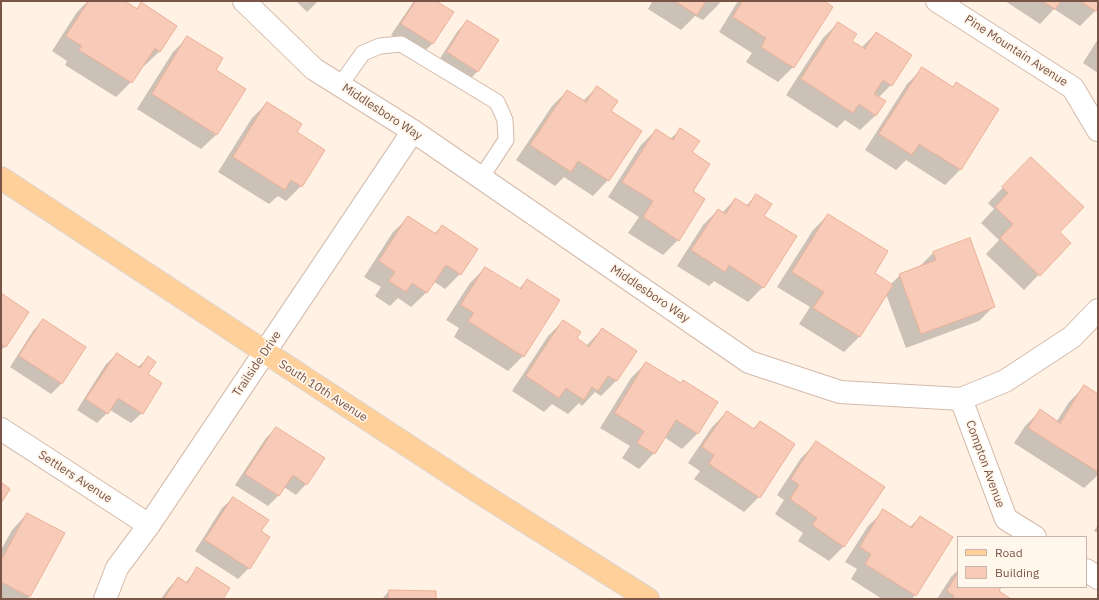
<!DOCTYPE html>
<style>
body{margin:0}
#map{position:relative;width:1099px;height:600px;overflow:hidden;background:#fff2e4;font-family:"IBM Plex Sans",sans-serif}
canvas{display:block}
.frame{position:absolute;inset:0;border:2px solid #7a5446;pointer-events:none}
.legend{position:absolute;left:957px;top:536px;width:130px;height:52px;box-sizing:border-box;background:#fff6ec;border:1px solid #cab5aa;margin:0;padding:5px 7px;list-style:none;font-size:12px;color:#7a5446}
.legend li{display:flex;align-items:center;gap:8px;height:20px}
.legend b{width:20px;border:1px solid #cab5aa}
</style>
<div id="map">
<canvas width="1099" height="600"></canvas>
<div class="frame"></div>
<ul class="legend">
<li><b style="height:5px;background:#ffd09a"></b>Road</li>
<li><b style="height:11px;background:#f7cbb8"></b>Building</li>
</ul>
</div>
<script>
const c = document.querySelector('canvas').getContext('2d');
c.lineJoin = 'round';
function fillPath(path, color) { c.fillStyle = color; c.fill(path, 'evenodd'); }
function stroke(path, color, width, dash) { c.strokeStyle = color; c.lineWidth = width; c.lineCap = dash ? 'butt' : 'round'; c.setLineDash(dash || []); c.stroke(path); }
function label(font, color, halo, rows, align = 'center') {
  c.font = font + ' "IBM Plex Sans",sans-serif'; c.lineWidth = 3.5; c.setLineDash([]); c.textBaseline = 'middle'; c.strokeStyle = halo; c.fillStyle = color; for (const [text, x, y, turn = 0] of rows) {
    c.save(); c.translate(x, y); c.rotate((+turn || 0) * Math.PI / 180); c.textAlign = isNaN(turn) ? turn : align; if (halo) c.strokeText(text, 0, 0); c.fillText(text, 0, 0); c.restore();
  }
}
fillPath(new Path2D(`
 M 88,1 L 123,1 L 136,9 L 141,4 L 160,51 L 144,66 L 142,65 L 131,82 L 116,97 L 65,65 L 67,61 L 52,51 L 77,12 Z
 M 296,1 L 318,1 L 307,12 Z
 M 414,1 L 435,1 L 433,43 L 422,54 L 391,35 Z
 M 650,1 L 721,1 L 718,5 L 703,20 L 695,16 L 681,30 L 648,9 L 652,2 Z
 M 738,1 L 822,1 L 793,67 L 778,82 L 746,62 L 752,53 L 719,32 Z
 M 1005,1 L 1098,1 L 1098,6 L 1095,11 L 1080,26 L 1054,9 L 1040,24 Z
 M 467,21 L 497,40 L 477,72 L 467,82 L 437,63 L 457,32 Z
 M 838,23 L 851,42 L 861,48 L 876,33 L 891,85 L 878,98 L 876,115 L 860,130 L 845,120 L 837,128 L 786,95 L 823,38 Z
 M 188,37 L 215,70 L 217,134 L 201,149 L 137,109 L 173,52 Z
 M 1098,39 L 1098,73 L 1083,63 Z
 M 922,69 L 952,88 L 956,84 L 997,110 L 960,170 L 945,185 L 906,160 L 896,170 L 865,150 L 907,84 Z
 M 597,87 L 610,111 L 640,131 L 608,180 L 593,196 L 564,177 L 555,186 L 516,160 L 552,106 L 567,91 L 583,101 Z
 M 267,103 L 301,186 L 286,201 L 278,196 L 269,204 L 218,172 L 252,118 Z
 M 656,130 L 670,139 L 680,130 L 691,153 L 691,192 L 678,240 L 663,255 L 628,233 L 639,217 L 608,197 L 641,145 Z
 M 1016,174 L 1058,232 L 1069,243 L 1024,290 L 986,254 L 999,240 L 981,223 L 994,209 L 988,203 Z
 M 756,195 L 763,216 L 763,287 L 748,302 L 714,281 L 709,286 L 677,266 L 703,225 L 718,210 L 722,213 L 735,199 L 746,206 Z
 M 828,215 L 873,273 L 891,284 L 900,275 L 918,268 L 934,252 L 994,306 L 979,321 L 906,348 L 886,294 L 859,337 L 844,352 L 799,324 L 810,307 L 777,287 L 813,230 Z
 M 409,217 L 434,234 L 442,226 L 460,274 L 445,289 L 433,281 L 427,292 L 411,307 L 398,298 L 390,306 L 375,296 L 381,287 L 364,277 L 393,232 Z
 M 485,268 L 519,289 L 527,280 L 523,356 L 508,371 L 454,337 L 459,328 L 446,320 L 470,283 Z
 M 1,295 L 5,346 L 1,351 Z
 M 43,320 L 62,383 L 51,394 L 10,367 L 33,331 Z
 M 563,321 L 575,339 L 586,346 L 602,329 L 636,351 L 616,381 L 601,396 L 595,392 L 582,406 L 579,403 L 568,414 L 552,404 L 544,412 L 512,391 L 548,336 Z
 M 117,354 L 138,367 L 148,358 L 142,413 L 131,423 L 110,410 L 97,423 L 77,410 L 106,364 Z
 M 646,363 L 697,434 L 682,449 L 664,437 L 654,453 L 639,469 L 622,458 L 630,446 L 600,428 L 631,378 Z
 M 1084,387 L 1097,395 L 1098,393 L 1098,475 L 1084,488 L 1014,443 L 1025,426 L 1040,411 L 1057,421 L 1069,402 Z
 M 727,412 L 753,429 L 760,422 L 759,497 L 744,512 L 694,479 L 700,471 L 688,463 L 712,427 Z
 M 276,428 L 306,484 L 296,495 L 284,487 L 278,496 L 268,506 L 235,485 L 266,438 Z
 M 816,443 L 844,546 L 829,561 L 798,541 L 803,533 L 775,514 L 784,500 L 777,495 L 801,458 Z
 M 233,498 L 260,532 L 269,538 L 249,568 L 238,579 L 195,551 L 222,508 Z
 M 884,511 L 910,527 L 920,517 L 915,595 L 912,599 L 882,599 L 851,579 L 857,569 L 845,562 L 868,526 Z
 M 27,514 L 63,534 L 29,597 L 27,599 L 1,599 L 1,550 L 12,530 Z
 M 1098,525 L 1098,533 L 1094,531 Z
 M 198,569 L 221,599 L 161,599 L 168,589 L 178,578 L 185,583 Z
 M 958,570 L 958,587 L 1000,587 L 997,591 L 1009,599 L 937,599 L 951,577 Z
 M 389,591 L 435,599 L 382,599 Z`), '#0003');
const building = new Path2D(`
 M 89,1 L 125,1 L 137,9 L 141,2 L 177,26 L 160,52 L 155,48 L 132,83 L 79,50 L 82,46 L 66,36 Z
 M 416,1 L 436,1 L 454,12 L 433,44 L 401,24 Z
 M 675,1 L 706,1 L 697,15 Z
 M 743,1 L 824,1 L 833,7 L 794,68 L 761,47 L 766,38 L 733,17 Z
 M 1043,1 L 1061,1 L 1055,9 Z
 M 1080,1 L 1098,1 L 1098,8 L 1096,11 Z
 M 467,20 L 499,40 L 478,72 L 447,52 Z
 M 838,22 L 857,34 L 852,41 L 865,49 L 876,32 L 912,55 L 892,86 L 883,80 L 874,94 L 886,101 L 876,116 L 859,104 L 853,113 L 801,79 Z
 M 187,36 L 223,58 L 216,70 L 246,89 L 217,135 L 152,94 Z
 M 922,67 L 953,87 L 956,82 L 999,109 L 961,170 L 919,144 L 912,155 L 879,134 Z
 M 597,86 L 618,101 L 611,111 L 642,131 L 609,181 L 578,161 L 571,172 L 530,145 L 567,90 L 586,102 Z
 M 267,102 L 302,124 L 297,132 L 325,150 L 302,187 L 291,180 L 285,190 L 233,157 Z
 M 680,128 L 700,141 L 692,152 L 710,164 L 693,191 L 705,199 L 679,241 L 643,217 L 653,201 L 622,182 L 656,129 L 673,140 Z
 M 1031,157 L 1084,207 L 1060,232 L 1071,243 L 1040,276 L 1000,238 L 1013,224 L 995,207 L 1008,193 L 1002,187 Z
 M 756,194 L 772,204 L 764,216 L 797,236 L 764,288 L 729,265 L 725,272 L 691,250 L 718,209 L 726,214 L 735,198 L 748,206 Z
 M 828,214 L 888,251 L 875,273 L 893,285 L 860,337 L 813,308 L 824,292 L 792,272 Z
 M 408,216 L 436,234 L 442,225 L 478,249 L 461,275 L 446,265 L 427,293 L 412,283 L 406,292 L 389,281 L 395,272 L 379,261 Z
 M 970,238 L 995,307 L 921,334 L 899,274 L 936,260 L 933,252 Z
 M 485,267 L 521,289 L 527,279 L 560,300 L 524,357 L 468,321 L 474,313 L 461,305 Z
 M 1,293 L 29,312 L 6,347 L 1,344 Z
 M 43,319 L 86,347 L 62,384 L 19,356 Z
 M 563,320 L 581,332 L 577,338 L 589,347 L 602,328 L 637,351 L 617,381 L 608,376 L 598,391 L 592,387 L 584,400 L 566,388 L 559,398 L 526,376 Z
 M 117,353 L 140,368 L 148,356 L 156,362 L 148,374 L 162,383 L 143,414 L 118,398 L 108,414 L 86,399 Z
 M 646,362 L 681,383 L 683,380 L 718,402 L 698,434 L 676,420 L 655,454 L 637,443 L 644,431 L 615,413 Z
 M 1084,385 L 1098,394 L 1098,472 L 1028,428 L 1040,409 L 1060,423 Z
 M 727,411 L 754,429 L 760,421 L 795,444 L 760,498 L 709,464 L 714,455 L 702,447 Z
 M 276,427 L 325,458 L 307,485 L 293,475 L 279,496 L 245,474 Z
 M 816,441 L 885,487 L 844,547 L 812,525 L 817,518 L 790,499 L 799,485 L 791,479 Z
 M 1,482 L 10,489 L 1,503 Z
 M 233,497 L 269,520 L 261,531 L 270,537 L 250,569 L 205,540 Z
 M 883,509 L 912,528 L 920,516 L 953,537 L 916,596 L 865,564 L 871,554 L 860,547 Z
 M 27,513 L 65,533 L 30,597 L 1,582 L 1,561 Z
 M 197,567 L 230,588 L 223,599 L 164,599 L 178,577 L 187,583 Z
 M 958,573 L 958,587 L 1001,587 L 999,591 L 1011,599 L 953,599 L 954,596 L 947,591 Z
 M 389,590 L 436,591 L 436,599 L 389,599 Z`);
fillPath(building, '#f7cbb8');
stroke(building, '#ecaf97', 1);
const lane = new Path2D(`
 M 340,85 L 363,53 L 380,46 L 401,44 L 497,102 L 505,120 L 506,140 L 481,178`);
const street = new Path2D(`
 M 244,1 L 314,69 L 413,131 L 749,362 L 840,392 L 961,399 L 1005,381 L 1072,337 L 1098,310
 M 937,1 L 1073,88 L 1098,130
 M 961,399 L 1006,519 L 1035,537
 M 1,429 L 149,525
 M 1086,570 L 1098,578
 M 105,599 L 117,568 L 149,525 L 413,131`);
const primary = new Path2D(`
 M 1,178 L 265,352 L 474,489 L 648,599`);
stroke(lane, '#d4baab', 17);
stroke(street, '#d4baab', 24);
stroke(primary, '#dcd3cf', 24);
stroke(lane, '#fff', 15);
stroke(street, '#fff', 22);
stroke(primary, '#ffd09a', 22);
label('12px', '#7a5446', '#fff6ec', [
 ["Pine Mountain Avenue",1016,51,33],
 ["Middlesboro Way",382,112,33],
 ["Middlesboro Way",650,294,34],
 ["Trailside Drive",257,364,-56],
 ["South 10th Avenue",323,391,33],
 ["Compton Avenue",985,464,70],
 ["Settlers Avenue",75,477,33]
]);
</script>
